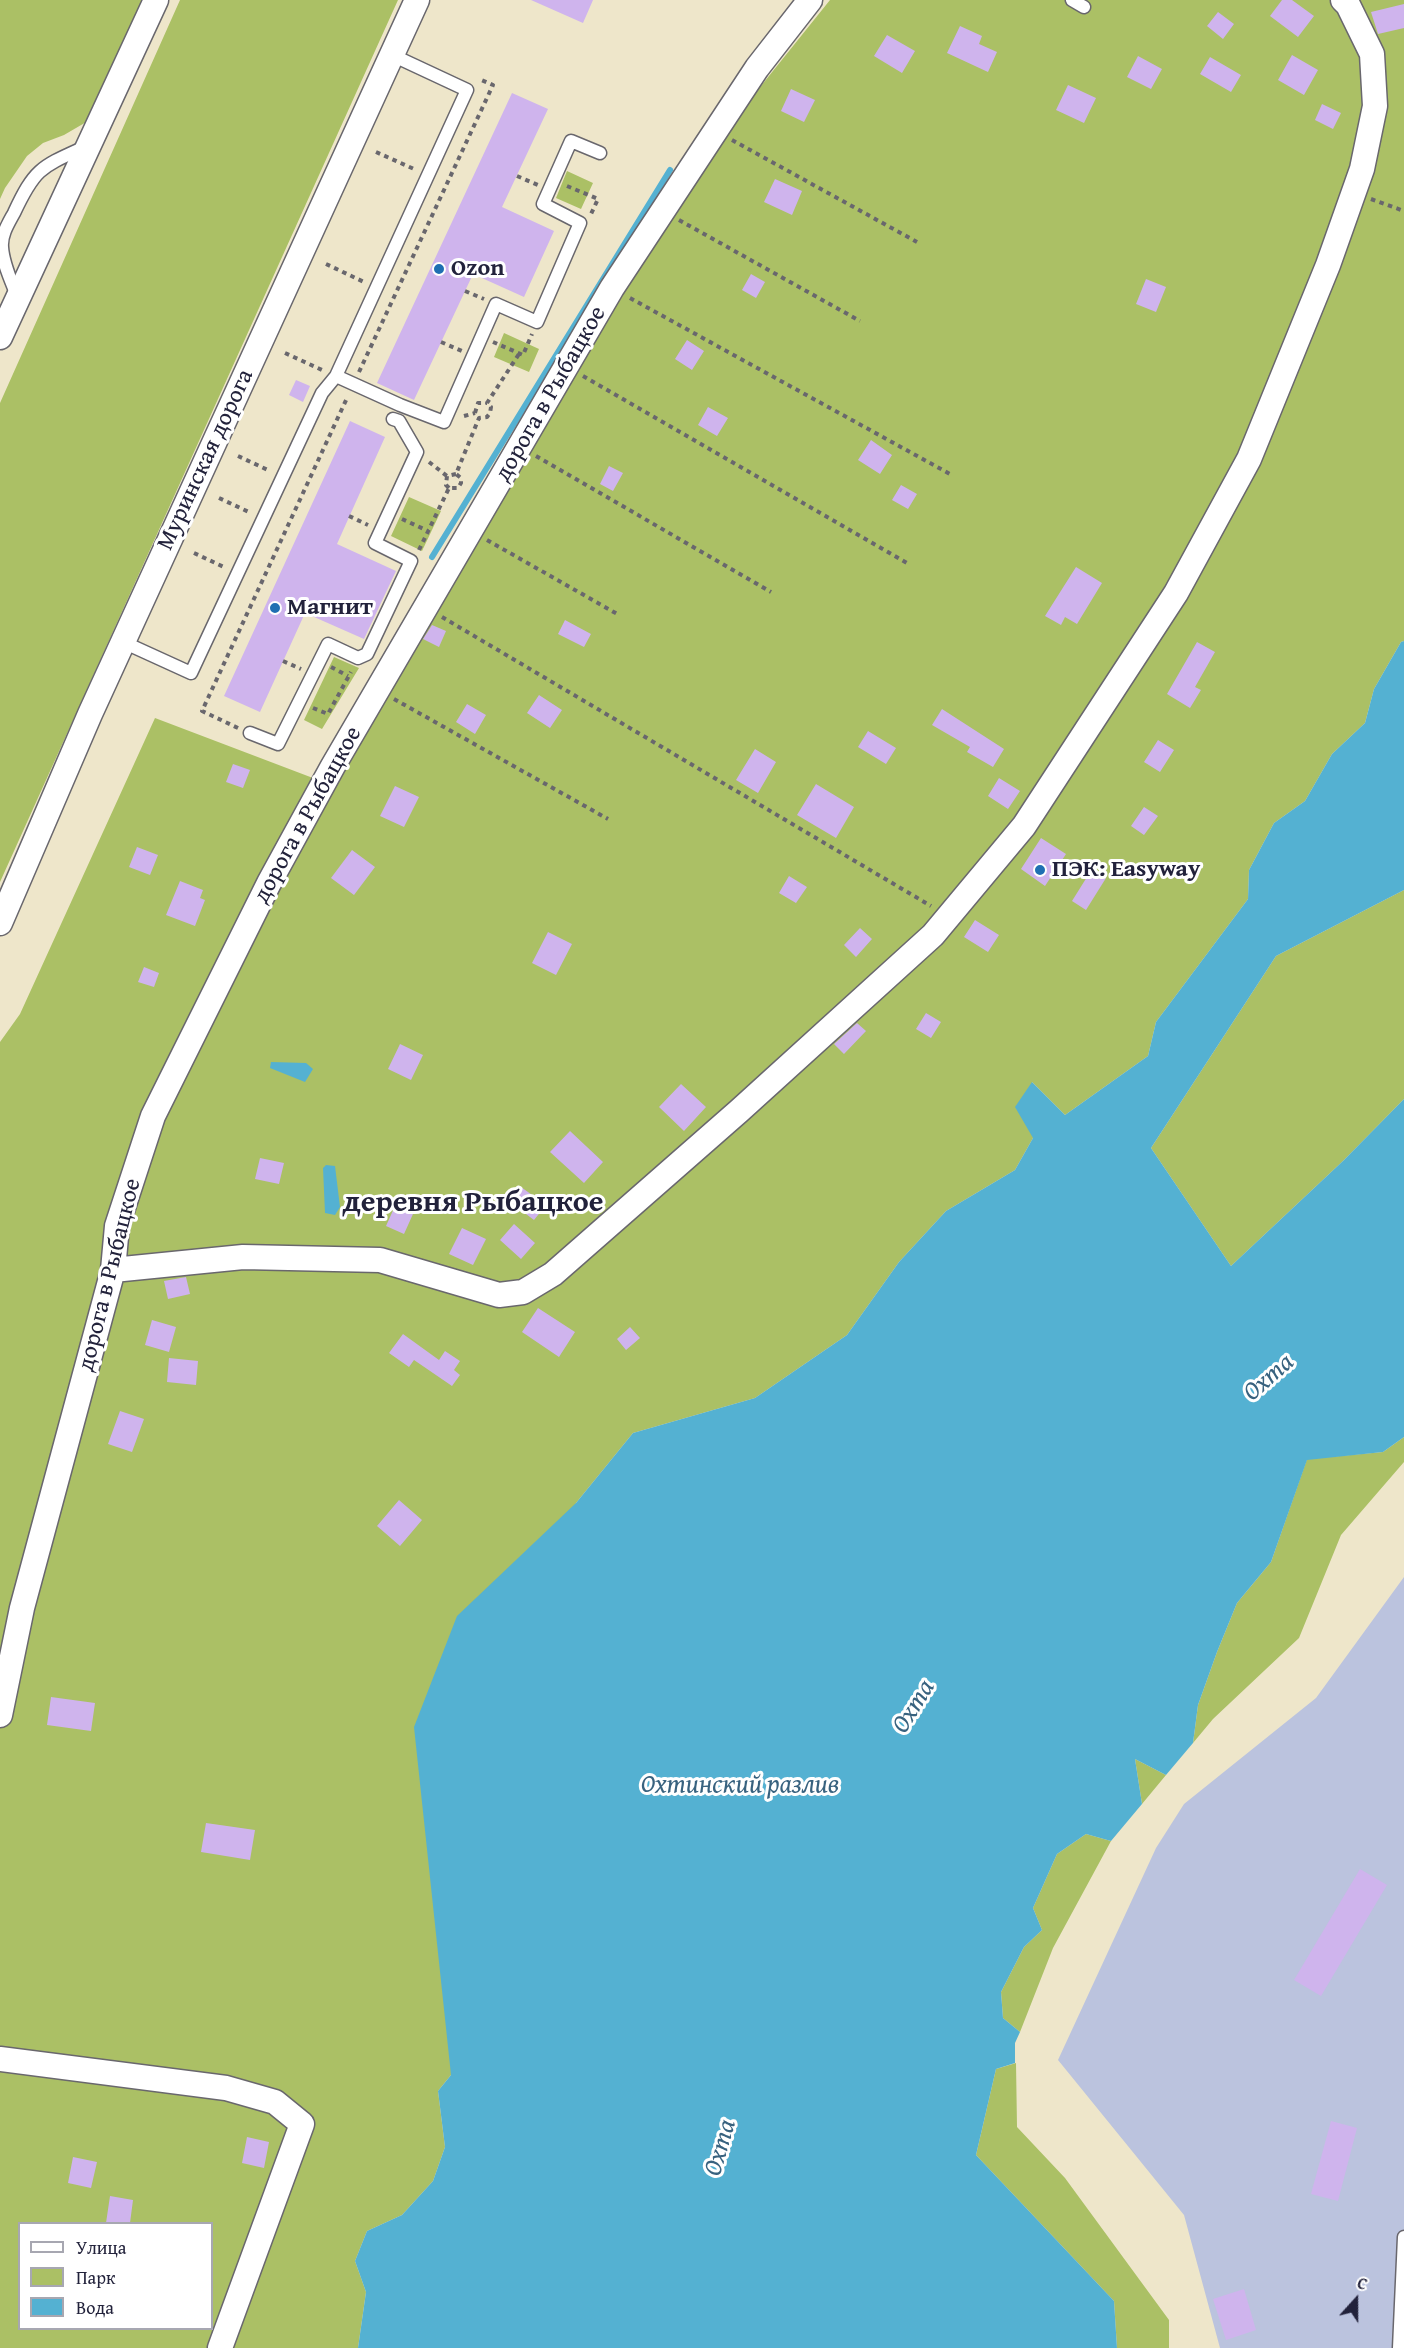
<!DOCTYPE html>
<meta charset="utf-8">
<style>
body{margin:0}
#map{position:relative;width:1404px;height:2348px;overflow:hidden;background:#eee6ca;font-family:"Gentium Book Plus",serif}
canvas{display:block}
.legend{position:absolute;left:18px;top:2222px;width:195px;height:108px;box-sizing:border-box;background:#fff;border:2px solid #a7a7b1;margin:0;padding:8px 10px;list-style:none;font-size:18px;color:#22223b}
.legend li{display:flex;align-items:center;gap:12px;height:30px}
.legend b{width:30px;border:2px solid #a7a7b1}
.north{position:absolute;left:1326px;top:2270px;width:60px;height:60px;-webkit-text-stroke:4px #fff;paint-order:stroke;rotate:21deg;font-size:16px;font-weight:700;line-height:24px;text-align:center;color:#22223b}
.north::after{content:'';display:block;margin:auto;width:21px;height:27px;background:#22223b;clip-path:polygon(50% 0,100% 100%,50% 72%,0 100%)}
</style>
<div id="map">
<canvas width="1404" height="2348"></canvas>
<ul class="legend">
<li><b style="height:8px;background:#fff"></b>Улица</li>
<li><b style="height:16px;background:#abc065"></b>Парк</li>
<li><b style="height:16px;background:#54b1d2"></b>Вода</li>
</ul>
<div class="north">С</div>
</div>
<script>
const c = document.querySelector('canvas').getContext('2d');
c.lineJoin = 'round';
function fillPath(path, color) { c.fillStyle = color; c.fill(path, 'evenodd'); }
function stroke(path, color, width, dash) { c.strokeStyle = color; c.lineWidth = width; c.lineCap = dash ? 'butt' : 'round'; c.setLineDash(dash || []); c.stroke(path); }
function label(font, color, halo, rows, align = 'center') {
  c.font = font + ' "Gentium Book Plus",serif'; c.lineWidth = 6; c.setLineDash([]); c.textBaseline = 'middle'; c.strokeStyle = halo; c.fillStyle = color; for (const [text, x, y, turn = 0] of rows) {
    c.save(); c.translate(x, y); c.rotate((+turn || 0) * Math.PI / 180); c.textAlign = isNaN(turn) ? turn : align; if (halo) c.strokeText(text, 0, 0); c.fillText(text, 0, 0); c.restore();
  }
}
fillPath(new Path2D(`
 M 1404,1577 L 1404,2348 L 1220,2348 L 1184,2215 L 1058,2060 L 1156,1848 L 1184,1804 L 1316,1698 Z`), '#bbc3de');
fillPath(new Path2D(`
 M 0,0 L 144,0 L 88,121 L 64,135 L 43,143 L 27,156 L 5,188 L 0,199 Z
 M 180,0 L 398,0 L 0,882 L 0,403 Z
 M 830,0 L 1404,0 L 1404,641 L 1401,642 L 1374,689 L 1365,723 L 1332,754 L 1305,801 L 1274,823 L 1249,870 L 1248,899 L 1156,1022 L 1148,1056 L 1065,1115 L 1032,1082 L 1033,1138 L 1015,1170 L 946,1211 L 899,1262 L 847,1335 L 755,1398 L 633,1433 L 576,1503 L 451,2075 L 438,2091 L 445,2147 L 433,2181 L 402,2215 L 367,2231 L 355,2261 L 366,2292 L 358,2348 L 0,2348 L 0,1042 L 20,1014 L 155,718 L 334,786 L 628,282 L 728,127 ZM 20,2224 L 212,2224 L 212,2328 L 20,2328 Z
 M 567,171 L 593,183 L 581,209 L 556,198 Z
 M 504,333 L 539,349 L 529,372 L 494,357 Z
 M 409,497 L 441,511 L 422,551 L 391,536 Z
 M 334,657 L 359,668 L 322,729 L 304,720 Z
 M 1404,890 L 1404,1099 L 1344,1160 L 1231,1266 L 1151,1148 L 1276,956 Z
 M 1404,1437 L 1404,1462 L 1341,1535 L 1299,1638 L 1213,1719 L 1193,1743 L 1198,1705 L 1217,1652 L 1237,1603 L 1271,1562 L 1307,1459 L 1383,1452 Z
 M 1135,1759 L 1166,1775 L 1142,1804 Z
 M 1086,1834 L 1111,1841 L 1053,1948 L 1020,2032 L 1003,2018 L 1001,1992 L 1024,1947 L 1042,1930 L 1033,1908 L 1057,1854 Z
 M 1016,2063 L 1017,2127 L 1065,2178 L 1169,2320 L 1169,2348 L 1117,2348 L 1114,2301 L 976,2155 L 996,2069 Z`), '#abc065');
fillPath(new Path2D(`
 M 1404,641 L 1404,890 L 1276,956 L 1151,1148 L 1231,1266 L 1344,1160 L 1404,1099 L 1404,1437 L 1383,1452 L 1307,1460 L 1271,1562 L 1237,1603 L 1217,1652 L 1198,1705 L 1193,1743 L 1166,1775 L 1135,1759 L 1142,1804 L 1111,1841 L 1086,1834 L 1057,1854 L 1033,1908 L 1042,1930 L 1024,1947 L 1001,1992 L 1003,2018 L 1020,2032 L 1015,2043 L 1015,2063 L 996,2069 L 976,2155 L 1114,2301 L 1117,2348 L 358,2348 L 366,2292 L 355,2261 L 367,2231 L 402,2215 L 433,2181 L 445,2147 L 438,2091 L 451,2075 L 414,1727 L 457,1616 L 576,1503 L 633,1433 L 755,1398 L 847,1335 L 899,1262 L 946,1211 L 1015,1170 L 1033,1138 L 1015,1107 L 1032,1082 L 1065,1115 L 1148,1056 L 1156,1022 L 1248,899 L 1249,870 L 1274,823 L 1305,801 L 1332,754 L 1365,723 L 1374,689 L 1401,642 Z
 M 271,1062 L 306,1063 L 313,1069 L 305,1082 L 270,1068 Z
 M 326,1165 L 335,1166 L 340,1207 L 335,1215 L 325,1213 L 323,1168 Z`), '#54b1d2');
stroke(new Path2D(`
 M 432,557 L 670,170`), '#54b1d2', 6);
fillPath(new Path2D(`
 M 531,0 L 593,0 L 583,23 Z
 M 1282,0 L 1292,0 L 1314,16 L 1298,37 L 1270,16 Z
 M 1404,4 L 1404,28 L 1378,34 L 1371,12 Z
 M 1218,12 L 1234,24 L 1223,39 L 1207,26 Z
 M 960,26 L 982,36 L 979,44 L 997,52 L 988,72 L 947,53 Z
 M 887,35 L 915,51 L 902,73 L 874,56 Z
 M 1292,55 L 1318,70 L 1304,95 L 1278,80 Z
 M 1138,56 L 1162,69 L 1151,89 L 1127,77 Z
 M 1210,57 L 1241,75 L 1231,92 L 1200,74 Z
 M 1068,85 L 1096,98 L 1084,123 L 1056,110 Z
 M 791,89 L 815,100 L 804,122 L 781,111 Z
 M 512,93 L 548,109 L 502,207 L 554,231 L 524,297 L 473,274 L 414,400 L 377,383 Z
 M 1322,104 L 1341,113 L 1333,129 L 1315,120 Z
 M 775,179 L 802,191 L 792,215 L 764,202 Z
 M 751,274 L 765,282 L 756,298 L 742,290 Z
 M 1146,279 L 1166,287 L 1156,312 L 1136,304 Z
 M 687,340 L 704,351 L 692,370 L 675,359 Z
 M 296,380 L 310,386 L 303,402 L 289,395 Z
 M 708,407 L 728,418 L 717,436 L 698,425 Z
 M 350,421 L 385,437 L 337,544 L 396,571 L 364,639 L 305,613 L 260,712 L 224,696 Z
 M 871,440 L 892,455 L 880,474 L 858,460 Z
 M 609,466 L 623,473 L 613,491 L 600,484 Z
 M 901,485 L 917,494 L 908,509 L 892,500 Z
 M 1076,567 L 1102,583 L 1077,624 L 1065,617 L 1061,625 L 1045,616 Z
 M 565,620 L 591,634 L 584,647 L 558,634 Z
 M 432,625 L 446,631 L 439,647 L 423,639 Z
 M 1197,642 L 1215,652 L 1195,687 L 1201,690 L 1190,708 L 1167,694 Z
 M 539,695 L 562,710 L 550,728 L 527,713 Z
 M 467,704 L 486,715 L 475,734 L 456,722 Z
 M 942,709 L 1004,749 L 993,767 L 967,752 L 970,747 L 932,725 Z
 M 868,731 L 896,748 L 886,764 L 858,747 Z
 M 1158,740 L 1174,750 L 1160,772 L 1144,762 Z
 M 755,749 L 776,762 L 758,793 L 736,780 Z
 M 233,764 L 250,770 L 243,788 L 226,782 Z
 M 999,778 L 1020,791 L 1008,809 L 988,796 Z
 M 816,784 L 854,807 L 836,838 L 797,815 Z
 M 395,786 L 419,797 L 404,827 L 380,816 Z
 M 1144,807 L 1158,816 L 1144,835 L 1131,826 Z
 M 1041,838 L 1066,854 L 1045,886 L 1021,869 Z
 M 137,847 L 158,855 L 150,875 L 129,867 Z
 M 352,850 L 375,867 L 354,895 L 331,878 Z
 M 1092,869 L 1106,878 L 1086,910 L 1072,901 Z
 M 789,876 L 807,887 L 796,903 L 779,893 Z
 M 180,881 L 203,890 L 200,898 L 205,900 L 195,926 L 166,915 Z
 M 975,920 L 999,935 L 988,952 L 964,937 Z
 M 860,928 L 872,939 L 856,957 L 844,945 Z
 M 548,932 L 572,944 L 556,975 L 532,963 Z
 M 144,967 L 159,973 L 154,987 L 138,982 Z
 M 926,1013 L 941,1022 L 931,1038 L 916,1029 Z
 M 857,1023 L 866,1031 L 844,1054 L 834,1044 Z
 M 400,1044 L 423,1055 L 411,1080 L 388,1069 Z
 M 681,1084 L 706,1107 L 684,1131 L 659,1107 Z
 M 570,1131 L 603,1162 L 584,1183 L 550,1152 Z
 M 260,1158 L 284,1163 L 279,1184 L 255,1179 Z
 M 521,1187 L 546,1205 L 534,1220 L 510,1202 Z
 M 395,1206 L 413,1214 L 404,1234 L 386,1226 Z
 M 514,1224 L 535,1243 L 521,1259 L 500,1240 Z
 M 462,1228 L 486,1239 L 473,1265 L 449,1254 Z
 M 186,1277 L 190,1294 L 168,1299 L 164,1281 Z
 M 538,1308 L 575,1332 L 559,1357 L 522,1332 Z
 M 152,1320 L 176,1327 L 169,1352 L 145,1345 Z
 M 630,1327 L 640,1338 L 626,1350 L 617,1339 Z
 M 403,1334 L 439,1360 L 445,1351 L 460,1361 L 454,1370 L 460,1375 L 452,1386 L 414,1360 L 409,1367 L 389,1353 Z
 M 169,1358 L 198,1361 L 196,1385 L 167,1382 Z
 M 120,1411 L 144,1419 L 132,1452 L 108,1444 Z
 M 399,1500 L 422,1520 L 400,1546 L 377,1526 Z
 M 51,1697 L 95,1703 L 91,1731 L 47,1725 Z
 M 206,1823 L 255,1830 L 250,1860 L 201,1852 Z
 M 1360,1869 L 1387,1885 L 1321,1996 L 1294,1980 Z
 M 1331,2121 L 1357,2128 L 1338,2201 L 1311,2194 Z
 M 247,2137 L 269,2142 L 264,2168 L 242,2163 Z
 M 73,2157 L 97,2162 L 91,2188 L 68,2183 Z
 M 110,2196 L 133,2200 L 130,2223 L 106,2223 Z
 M 1244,2289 L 1256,2330 L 1226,2340 L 1213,2299 Z`), '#cfb4ed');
const lane = new Path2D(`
 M 1072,0 L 1084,7
 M 17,296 C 11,280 3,264 2,247 C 1,235 8,224 14,213 C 35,168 41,167 85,147
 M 336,376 L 400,405 L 444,422 L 496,304 L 537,322 L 580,223 L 543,204 L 571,141 L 600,153
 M 123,642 L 191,673 L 322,393 L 336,376 L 467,90 L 392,55
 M 250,733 L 278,744 L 328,644 L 358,658 L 367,654 L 411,561 L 375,543 L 417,452 L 399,421 L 393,419
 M 1399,2348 L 1404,2237`);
const street = new Path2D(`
 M 0,337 L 156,0
 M 0,923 L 90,714 L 417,0
 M 113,1270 L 243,1257 L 380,1260 L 499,1295 L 523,1292 L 553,1274 L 739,1111 L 933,935 L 1024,826 L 1176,593 L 1249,459 L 1328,265 L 1362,169 L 1375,106 L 1372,54 L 1348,5 L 1343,0
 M 0,1715 L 22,1608 L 113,1270 L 117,1226 L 153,1116 L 269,883 L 333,766 L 612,288 L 757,68 L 810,0
 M 0,2059 L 226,2088 L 275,2102 L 302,2124 L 220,2348`);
stroke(lane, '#69676d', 15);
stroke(street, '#69676d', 27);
stroke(new Path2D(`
 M 732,140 L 917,242
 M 376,152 L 414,169
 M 517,176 L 538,185
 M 567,186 L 598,199 L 591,214
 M 1371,199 L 1404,211
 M 679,220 L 860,321
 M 326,264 L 364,282
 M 465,291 L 484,299
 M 630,298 L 950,474
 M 441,342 L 462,351
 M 493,342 L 523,355 L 532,334
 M 285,353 L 322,370
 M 359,372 L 493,85 L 479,79
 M 583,376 L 907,563
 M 475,413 L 478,403 L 487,403
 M 464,416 L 475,413
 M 238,456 L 270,471
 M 536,456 L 771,592
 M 429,462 L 447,476
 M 449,488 L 446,485 L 447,476 L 456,474
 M 219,498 L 251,513
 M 349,516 L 368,525
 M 402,519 L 428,531
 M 487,540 L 619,615
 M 419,550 L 449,488 L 458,488 L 461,483 L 461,478 L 456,474 L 479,418 L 487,417 L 490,413 L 491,407 L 487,403 L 519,354
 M 194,553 L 226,568
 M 442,617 L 931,906
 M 283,661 L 301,669
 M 331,667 L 348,676
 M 394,699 L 608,819
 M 313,708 L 328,714 L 351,672
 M 238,728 L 202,711 L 347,398`), '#69676d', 4, [4.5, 4.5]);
stroke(lane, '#fff', 12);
stroke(street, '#fff', 24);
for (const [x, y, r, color] of [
 [439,269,6,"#1f6fb2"],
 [275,608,6,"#1f6fb2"],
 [1040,870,6,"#1f6fb2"]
]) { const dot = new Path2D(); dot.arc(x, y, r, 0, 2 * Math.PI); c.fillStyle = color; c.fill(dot); stroke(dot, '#fff', 2); }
label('bold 24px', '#22223b', '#fff', [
 ["Ozon",451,269],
 ["Магнит",287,608],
 ["ПЭК: Easyway",1052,870]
], 'left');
label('24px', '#22223b', '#fff', [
 ["дорога в Рыбацкое",551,394,-60],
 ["Муринская дорога",206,460,-65],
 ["дорога в Рыбацкое",308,815,-61],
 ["дорога в Рыбацкое",110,1275,-76]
]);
label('italic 26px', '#38627f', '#fff', [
 ["Охта",1269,1378,-41],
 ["Охта",914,1707,-58],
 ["Охтинский разлив",740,1785],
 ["Охта",721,2148,-74]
]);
label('bold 30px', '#22223b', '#fff', [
 ["деревня Рыбацкое",473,1203]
]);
</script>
